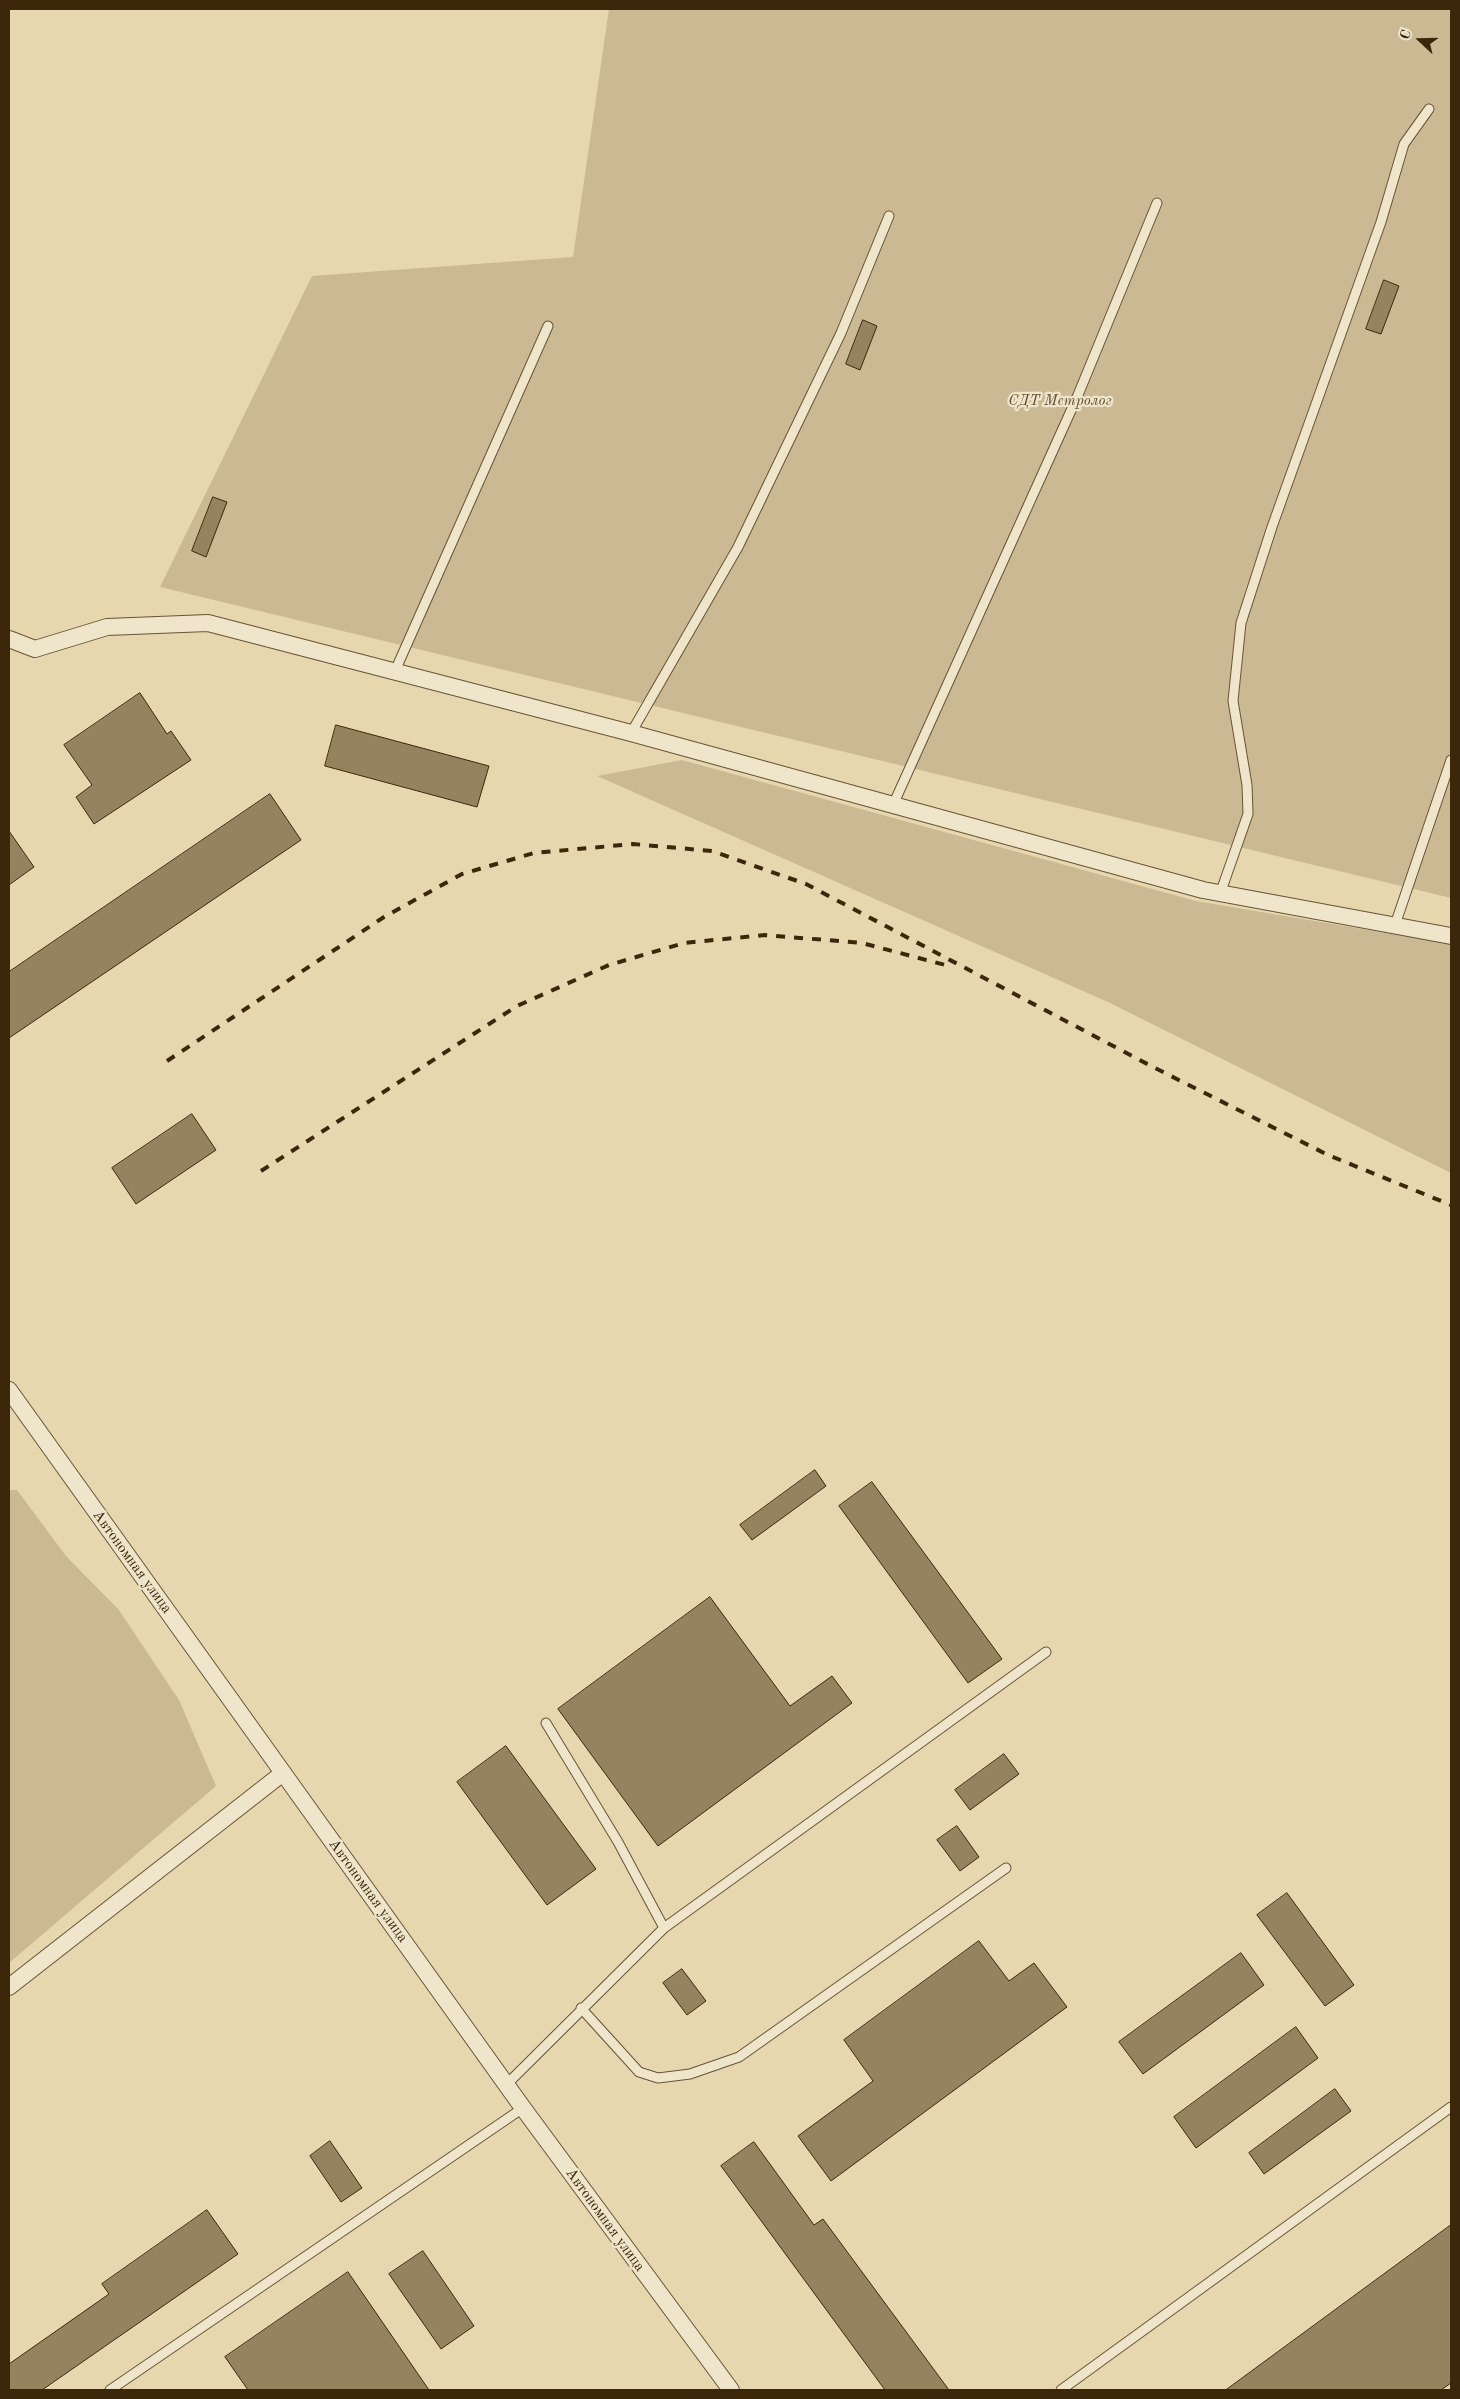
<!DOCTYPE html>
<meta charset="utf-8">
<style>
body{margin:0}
#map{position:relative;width:1460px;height:2399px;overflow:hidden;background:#e7d7af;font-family:"Old Standard TT",serif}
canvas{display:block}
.frame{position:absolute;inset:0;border:10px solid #3d270b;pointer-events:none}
.north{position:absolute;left:1395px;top:15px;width:50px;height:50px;-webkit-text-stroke:4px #efe5cb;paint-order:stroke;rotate:291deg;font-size:14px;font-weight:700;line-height:20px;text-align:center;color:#3d270b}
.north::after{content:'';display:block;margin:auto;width:18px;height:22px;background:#3d270b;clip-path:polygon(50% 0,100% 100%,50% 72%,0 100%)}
</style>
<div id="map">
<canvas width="1460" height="2399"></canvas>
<div class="frame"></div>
<div class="north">С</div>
</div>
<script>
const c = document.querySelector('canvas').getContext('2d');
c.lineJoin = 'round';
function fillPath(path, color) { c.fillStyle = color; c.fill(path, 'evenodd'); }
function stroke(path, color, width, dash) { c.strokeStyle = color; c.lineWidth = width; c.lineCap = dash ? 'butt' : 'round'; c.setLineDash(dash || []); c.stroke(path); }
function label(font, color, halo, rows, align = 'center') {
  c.font = font + ' "Old Standard TT",serif'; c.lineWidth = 4.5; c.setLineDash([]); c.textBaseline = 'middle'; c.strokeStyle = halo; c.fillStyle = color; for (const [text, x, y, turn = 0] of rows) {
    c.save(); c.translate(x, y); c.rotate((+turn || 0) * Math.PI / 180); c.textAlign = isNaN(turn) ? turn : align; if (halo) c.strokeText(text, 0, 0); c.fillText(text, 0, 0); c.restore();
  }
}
fillPath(new Path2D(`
 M 609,9 L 1451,9 L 1451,898 L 160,587 L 312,276 L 573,257 Z
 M 682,760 L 1196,901 L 1451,944 L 1451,1173 L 1108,1002 L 597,776 Z
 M 9,1490 L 17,1490 L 66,1556 L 119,1610 L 179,1700 L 216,1786 L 9,1963 Z`), '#cab993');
const building = new Path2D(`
 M 1384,280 L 1399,286 L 1381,334 L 1366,329 Z
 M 863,320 L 877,326 L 860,370 L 846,364 Z
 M 213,497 L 227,502 L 206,557 L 192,551 Z
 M 140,693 L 167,734 L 171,731 L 191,760 L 94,824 L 76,797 L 92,785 L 64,745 Z
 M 336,725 L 489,766 L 477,807 L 325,766 Z
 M 270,794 L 301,840 L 9,1038 L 9,972 Z
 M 9,831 L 34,867 L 9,885 Z
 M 192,1114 L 216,1150 L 136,1204 L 112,1168 Z
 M 815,1470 L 826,1486 L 752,1540 L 740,1525 Z
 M 872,1482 L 1002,1659 L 968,1683 L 839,1506 Z
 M 710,1597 L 790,1706 L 832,1676 L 852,1703 L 658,1846 L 558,1709 Z
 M 506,1746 L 596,1869 L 547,1905 L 457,1782 Z
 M 1004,1754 L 1019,1774 L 970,1810 L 955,1790 Z
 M 957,1826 L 979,1857 L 960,1871 L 937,1840 Z
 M 1287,1893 L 1354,1985 L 1325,2006 L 1257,1915 Z
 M 979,1941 L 1009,1981 L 1034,1963 L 1067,2007 L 831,2181 L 798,2136 L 873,2081 L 844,2040 Z
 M 1241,1953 L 1264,1985 L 1143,2074 L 1119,2042 Z
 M 682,1969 L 706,2001 L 687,2015 L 663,1983 Z
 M 1296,2027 L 1318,2058 L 1196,2148 L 1174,2117 Z
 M 1335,2089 L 1351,2111 L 1264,2174 L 1249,2153 Z
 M 330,2141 L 362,2188 L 341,2202 L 310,2156 Z
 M 754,2142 L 814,2225 L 823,2219 L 949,2390 L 885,2390 L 721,2166 Z
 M 207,2210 L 238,2254 L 42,2390 L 9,2390 L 9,2364 L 109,2294 L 102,2284 Z
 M 1451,2225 L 1451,2383 L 1441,2390 L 1226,2390 Z
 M 423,2251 L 474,2326 L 441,2349 L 389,2274 Z
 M 348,2272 L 429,2390 L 248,2390 L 225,2357 Z`);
fillPath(building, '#958360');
stroke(building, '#3d270b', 1);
const service = new Path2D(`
 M 395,671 L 548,326
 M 631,733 L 738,547 L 841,333 L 889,216
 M 893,805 L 1078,395 L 1157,203
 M 1220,894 L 1248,814 L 1247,785 L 1233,701 L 1241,623 L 1272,527 L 1381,222 L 1404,144 L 1429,109
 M 1395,925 L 1451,760
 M 546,1723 L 618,1842 L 664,1928
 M 581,2008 L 639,2072 L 658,2078 L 690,2074 L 739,2057 L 1006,1868
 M 506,2085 L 664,1928 L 1046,1652
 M 110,2390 L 523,2108
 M 1061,2390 L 1451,2107`);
const minor = new Path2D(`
 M 9,639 L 35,649 L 107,627 L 208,623 L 631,733 L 1203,890 L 1451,936
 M 9,1390 L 523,2108 L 731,2390
 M 9,1987 L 283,1773`);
stroke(service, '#685334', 11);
stroke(minor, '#685334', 18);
stroke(service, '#efe5cb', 9);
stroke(minor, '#efe5cb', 16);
stroke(new Path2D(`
 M 167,1061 L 384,917 L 462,874 L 534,853 L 633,844 L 712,851 L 806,884 L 1153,1067 L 1328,1155 L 1451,1205
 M 261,1171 L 517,1006 L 609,965 L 684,943 L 765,935 L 862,943 L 949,966`), '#3d270b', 4, [9, 9]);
label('italic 15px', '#604c2d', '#efe5cb', [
 ["СДТ Метролог",1060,401]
]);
label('15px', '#3d270b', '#efe5cb', [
 ["Автономная улица",132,1562,54],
 ["Автономная улица",368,1891,54],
 ["Автономная улица",605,2220,54]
]);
</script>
